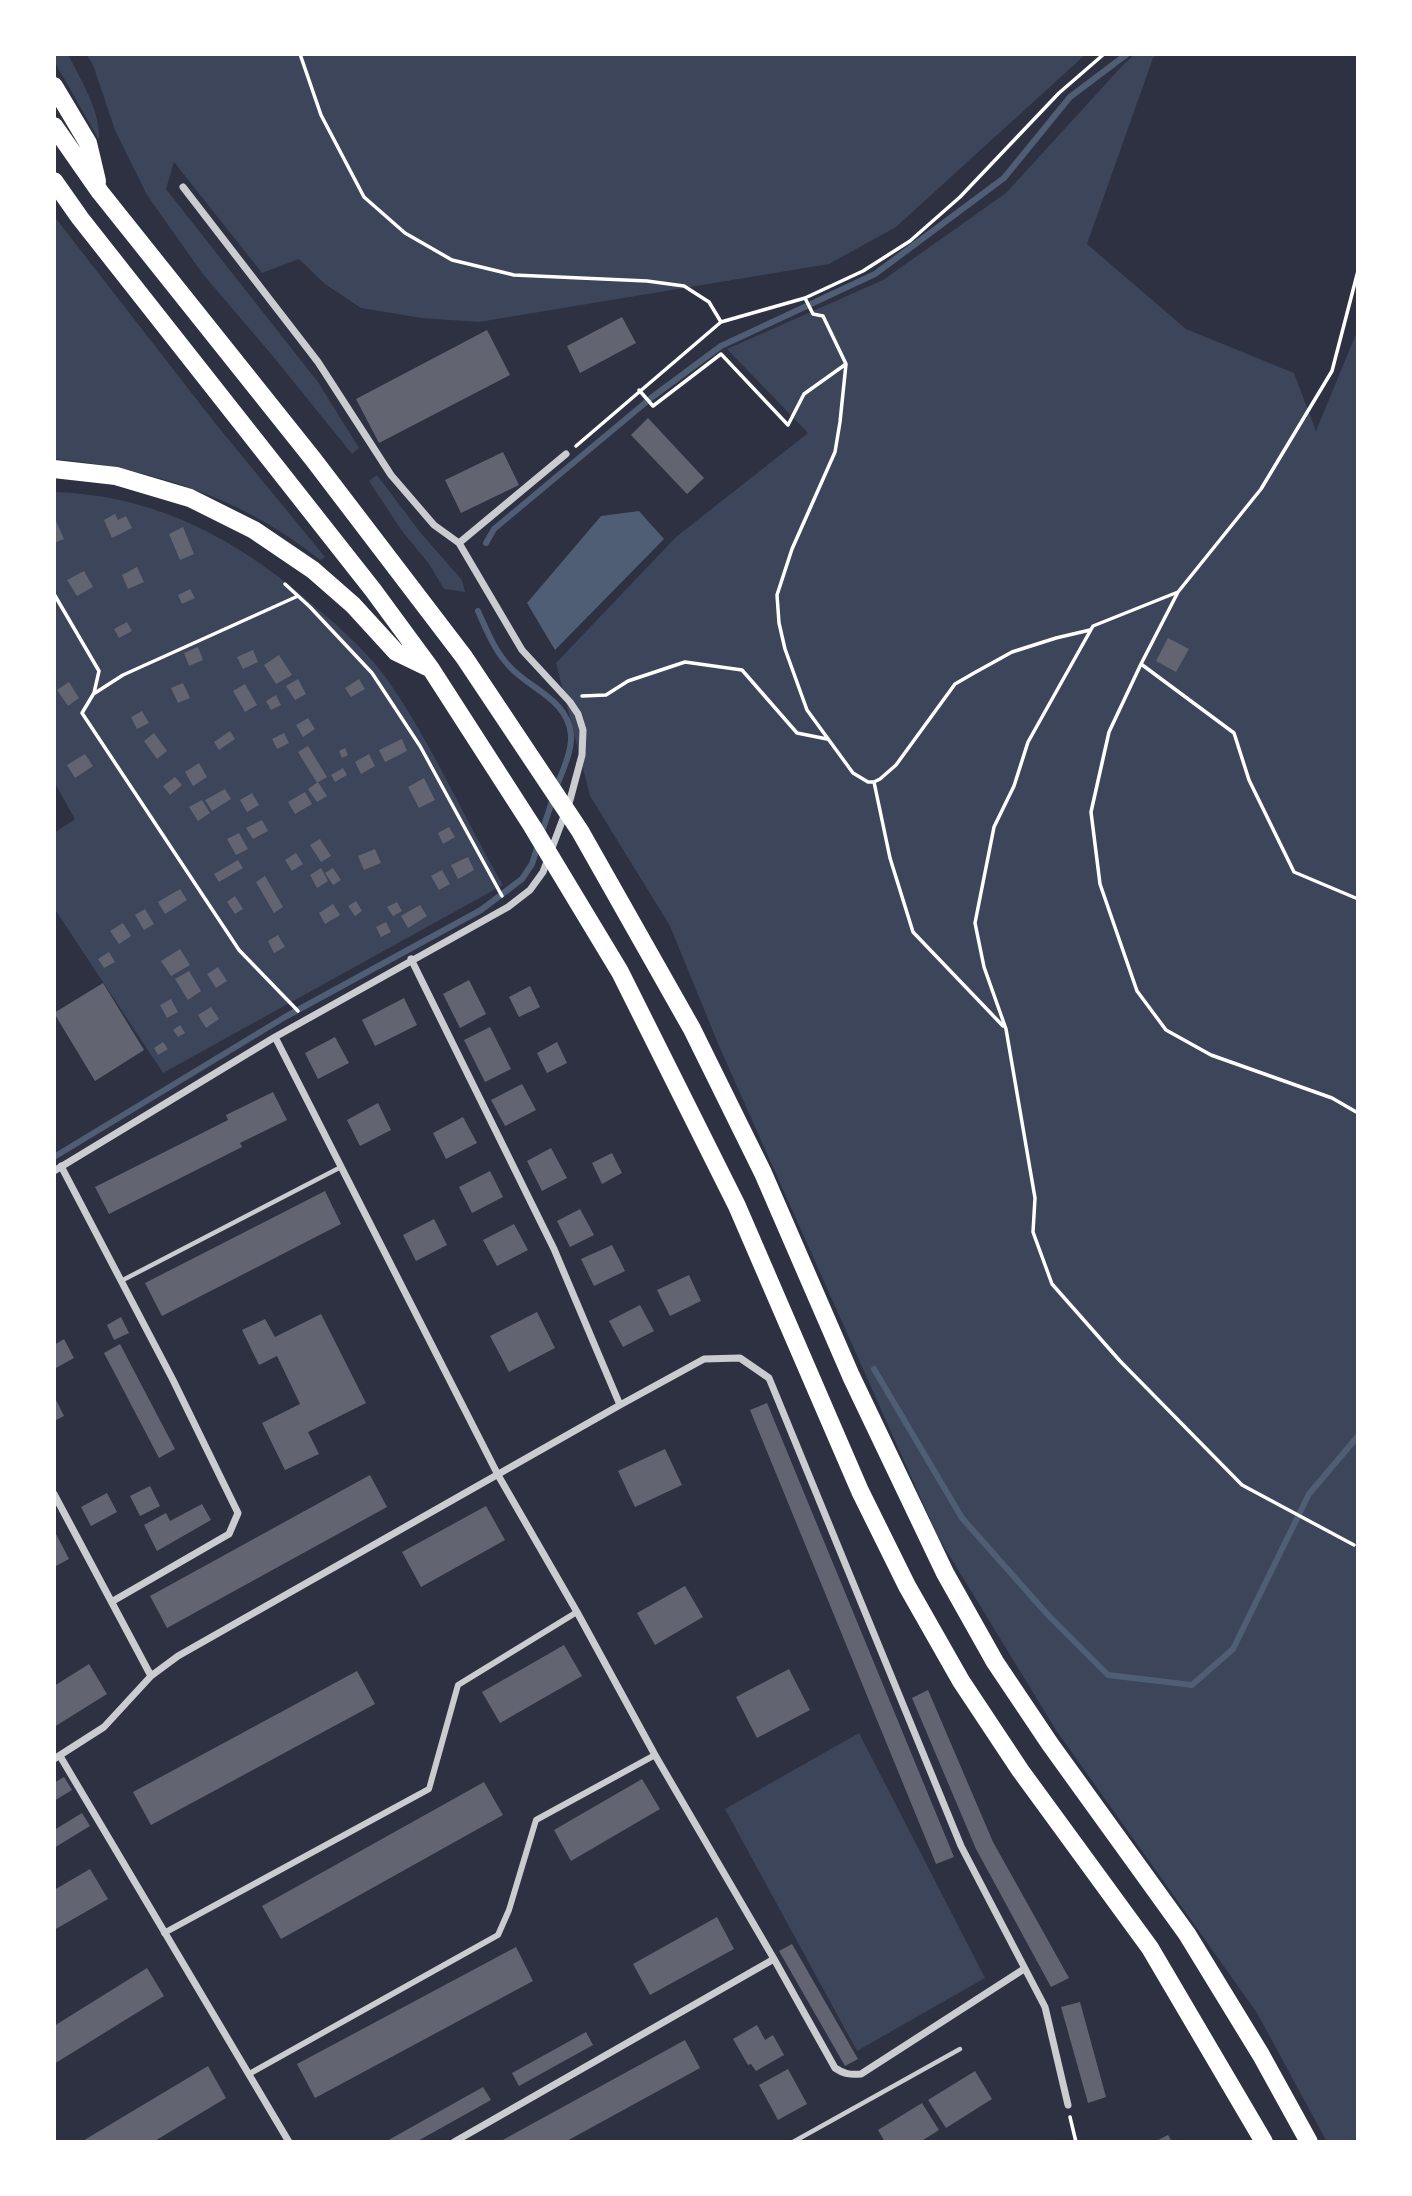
<!DOCTYPE html>
<style>
body{margin:0}
#map{position:relative;width:1412px;height:2196px;overflow:hidden;background:#2d3142;font-family:Signika,sans-serif}
canvas{display:block}
.frame{position:absolute;inset:0;border:56px solid #fff;pointer-events:none}
</style>
<div id="map">
<canvas width="1412" height="2196"></canvas>
<div class="frame"></div>
</div>
<script>
const c = document.querySelector('canvas').getContext('2d');
c.lineJoin = 'round';
function fillPath(path, color) { c.fillStyle = color; c.fill(path, 'evenodd'); }
function stroke(path, color, width, dash) { c.strokeStyle = color; c.lineWidth = width; c.lineCap = dash ? 'butt' : 'round'; c.setLineDash(dash || []); c.stroke(path); }
fillPath(new Path2D(`
 M 54,54 L 68,54 C 80,79 101,111 99,140 L 54,61 Z
 M 86,54 L 1086,54 L 896,227 L 829,264 L 479,322 L 421,318 L 361,308 L 325,284 L 299,259 L 262,273 L 174,162 L 166,189 L 318,382 L 359,448 L 352,454 L 271,354 L 202,273 L 147,195 L 115,130 L 93,65 Z
 M 1135,54 L 1158,54 L 1153,58 L 1087,244 L 1186,329 L 1294,373 L 1316,431 L 1358,329 L 1358,2142 L 1327,2142 L 1257,2013 L 1056,1730 L 938,1537 L 719,1046 L 670,926 L 590,796 L 556,663 L 676,537 L 808,433 L 727,349 L 883,280 L 1006,193 L 1122,66 Z
 M 54,216 L 215,423 L 325,557 L 320,560 C 245,499 150,467 54,459 Z
 M 377,475 L 420,532 L 462,580 L 465,592 L 444,589 L 429,564 L 402,531 L 369,481 Z
 M 54,492 C 159,495 242,542 319,610 C 344,631 370,655 389,682 C 433,746 464,818 503,885 L 163,1073 L 54,908 L 54,833 L 75,819 L 54,782 Z
 M 859,1733 L 985,1978 L 857,2051 L 725,1809 Z`), '#3c4559');
fillPath(new Path2D(`
 M 639,511 L 664,539 L 555,650 L 527,603 L 601,516 Z`), '#4f5d75');
stroke(new Path2D(`
 M 486,543 L 494,529 L 651,398 L 721,346 L 875,274 L 1004,178 L 1070,97 L 1127,54
 M 478,611 C 487,631 495,652 511,668 C 532,690 568,700 571,735 C 572,752 562,772 556,788
 M 541,835 L 553,798
 M 54,1157 L 285,1017 L 481,910 L 522,879 L 532,864 L 538,845
 M 874,1369 L 962,1518 L 1048,1615 L 1108,1675 L 1192,1685 L 1233,1649 L 1309,1494 L 1358,1436`), '#4f5d75', 6);
fillPath(new Path2D(`
 M 622,317 L 636,343 L 580,373 L 567,346 Z
 M 487,330 L 510,375 L 379,443 L 356,399 Z
 M 648,418 L 704,478 L 687,494 L 631,435 Z
 M 503,452 L 519,485 L 461,513 L 445,480 Z
 M 115,514 L 118,520 L 126,516 L 132,528 L 112,538 L 104,520 Z
 M 56,521 L 64,539 L 54,543 L 54,522 Z
 M 183,527 L 194,554 L 180,560 L 169,534 Z
 M 137,567 L 144,582 L 128,589 L 122,575 Z
 M 84,571 L 93,587 L 77,596 L 67,580 Z
 M 190,589 L 195,598 L 182,604 L 178,595 Z
 M 127,622 L 132,631 L 119,638 L 114,629 Z
 M 1168,638 L 1189,649 L 1176,672 L 1156,661 Z
 M 198,647 L 203,660 L 189,666 L 184,653 Z
 M 253,650 L 258,662 L 243,669 L 237,657 Z
 M 279,655 L 292,675 L 276,684 L 264,665 Z
 M 298,679 L 306,694 L 295,700 L 286,686 Z
 M 359,679 L 365,689 L 351,697 L 345,688 Z
 M 69,682 L 79,698 L 68,706 L 57,690 Z
 M 183,683 L 190,698 L 178,703 L 171,688 Z
 M 245,684 L 257,705 L 245,712 L 233,691 Z
 M 276,695 L 281,705 L 271,710 L 266,701 Z
 M 142,711 L 149,723 L 137,729 L 131,717 Z
 M 308,718 L 315,729 L 303,737 L 296,725 Z
 M 230,731 L 235,739 L 219,750 L 214,742 Z
 M 154,733 L 167,751 L 157,759 L 144,741 Z
 M 284,733 L 289,743 L 277,749 L 272,739 Z
 M 402,739 L 407,751 L 385,762 L 379,750 Z
 M 308,746 L 327,777 L 317,783 L 298,752 Z
 M 345,748 L 348,755 L 342,758 L 339,751 Z
 M 85,754 L 93,766 L 75,778 L 67,765 Z
 M 369,754 L 375,766 L 361,774 L 355,762 Z
 M 199,763 L 207,777 L 193,786 L 185,772 Z
 M 343,768 L 347,775 L 335,782 L 331,775 Z
 M 175,777 L 182,785 L 170,795 L 163,786 Z
 M 424,778 L 435,800 L 419,808 L 408,787 Z
 M 318,782 L 327,796 L 317,802 L 308,789 Z
 M 225,789 L 231,799 L 212,811 L 205,800 Z
 M 305,792 L 312,804 L 295,814 L 288,802 Z
 M 252,793 L 259,805 L 247,812 L 240,800 Z
 M 202,800 L 210,813 L 198,821 L 189,807 Z
 M 262,820 L 268,831 L 253,839 L 246,828 Z
 M 449,827 L 455,837 L 443,844 L 438,833 Z
 M 239,833 L 248,849 L 236,855 L 227,839 Z
 M 320,839 L 331,856 L 321,862 L 310,845 Z
 M 375,849 L 381,863 L 364,870 L 358,856 Z
 M 296,853 L 303,864 L 292,871 L 285,860 Z
 M 468,857 L 474,870 L 458,879 L 451,865 Z
 M 238,860 L 243,868 L 219,882 L 214,874 Z
 M 321,868 L 328,881 L 317,888 L 310,875 Z
 M 333,868 L 341,880 L 333,885 L 325,873 Z
 M 442,870 L 450,884 L 439,890 L 431,876 Z
 M 265,876 L 283,907 L 274,913 L 256,882 Z
 M 180,889 L 187,900 L 165,914 L 158,902 Z
 M 235,896 L 243,909 L 235,914 L 227,902 Z
 M 356,901 L 362,911 L 355,916 L 348,906 Z
 M 397,902 L 402,911 L 393,916 L 387,907 Z
 M 333,904 L 340,915 L 325,924 L 319,913 Z
 M 420,905 L 427,916 L 408,928 L 401,916 Z
 M 145,909 L 154,924 L 144,930 L 135,915 Z
 M 386,922 L 391,932 L 381,937 L 376,927 Z
 M 123,923 L 131,936 L 119,944 L 110,931 Z
 M 278,935 L 285,947 L 274,953 L 268,941 Z
 M 180,949 L 190,965 L 171,976 L 161,961 Z
 M 109,952 L 115,962 L 104,968 L 98,959 Z
 M 218,967 L 227,981 L 216,988 L 207,974 Z
 M 189,971 L 201,991 L 188,1000 L 175,979 Z
 M 469,980 L 486,1014 L 460,1028 L 443,994 Z
 M 103,983 L 144,1050 L 95,1081 L 54,1013 Z
 M 530,986 L 540,1007 L 519,1017 L 509,997 Z
 M 404,998 L 417,1025 L 375,1046 L 362,1020 Z
 M 171,999 L 178,1012 L 167,1018 L 160,1005 Z
 M 211,1007 L 219,1019 L 206,1028 L 198,1015 Z
 M 180,1025 L 185,1033 L 178,1037 L 173,1030 Z
 M 490,1027 L 511,1069 L 485,1082 L 464,1040 Z
 M 335,1037 L 349,1063 L 318,1079 L 305,1053 Z
 M 163,1042 L 168,1049 L 158,1055 L 154,1048 Z
 M 557,1042 L 567,1063 L 547,1073 L 537,1053 Z
 M 522,1084 L 536,1110 L 505,1126 L 491,1100 Z
 M 273,1092 L 287,1120 L 240,1143 L 242,1147 L 109,1214 L 95,1187 L 228,1120 L 226,1115 Z
 M 378,1103 L 391,1130 L 360,1146 L 347,1120 Z
 M 463,1117 L 477,1143 L 446,1159 L 433,1133 Z
 M 551,1148 L 567,1178 L 542,1191 L 527,1161 Z
 M 612,1153 L 622,1173 L 602,1184 L 592,1163 Z
 M 490,1171 L 503,1197 L 472,1213 L 459,1187 Z
 M 325,1191 L 341,1224 L 162,1316 L 145,1283 Z
 M 580,1209 L 594,1235 L 570,1247 L 557,1221 Z
 M 434,1219 L 447,1245 L 416,1261 L 403,1235 Z
 M 514,1224 L 528,1250 L 497,1266 L 483,1240 Z
 M 612,1245 L 625,1271 L 594,1286 L 581,1259 Z
 M 689,1275 L 701,1301 L 670,1316 L 657,1290 Z
 M 640,1305 L 654,1331 L 623,1347 L 609,1321 Z
 M 537,1312 L 555,1348 L 509,1372 L 490,1336 Z
 M 321,1314 L 366,1403 L 308,1432 L 319,1454 L 285,1470 L 262,1423 L 300,1404 L 277,1356 L 259,1365 L 242,1330 L 265,1319 L 275,1337 Z
 M 121,1317 L 129,1333 L 114,1340 L 107,1325 Z
 M 64,1339 L 74,1358 L 54,1369 L 54,1345 Z
 M 120,1344 L 175,1449 L 159,1458 L 104,1353 Z
 M 54,1396 L 64,1416 L 54,1421 Z
 M 767,1403 L 954,1857 L 936,1864 L 750,1410 Z
 M 665,1449 L 682,1485 L 635,1507 L 618,1471 Z
 M 370,1475 L 387,1507 L 167,1628 L 150,1596 Z
 M 150,1486 L 160,1506 L 140,1516 L 130,1496 Z
 M 107,1493 L 117,1512 L 91,1526 L 81,1507 Z
 M 202,1504 L 211,1520 L 157,1551 L 144,1525 L 166,1513 L 170,1521 Z
 M 486,1506 L 505,1540 L 421,1587 L 402,1552 Z
 M 54,1530 L 69,1559 L 54,1567 Z
 M 685,1586 L 703,1617 L 655,1645 L 637,1613 Z
 M 564,1645 L 582,1676 L 500,1723 L 482,1692 Z
 M 89,1664 L 107,1694 L 54,1727 L 54,1686 Z
 M 789,1669 L 810,1710 L 757,1738 L 736,1697 Z
 M 357,1671 L 375,1704 L 151,1825 L 133,1792 Z
 M 928,1690 L 993,1842 L 1069,1978 L 1051,1987 L 976,1849 L 912,1698 Z
 M 64,1777 L 72,1790 L 54,1801 L 54,1783 Z
 M 642,1779 L 660,1809 L 571,1861 L 554,1830 Z
 M 484,1782 L 503,1815 L 281,1939 L 262,1906 Z
 M 82,1813 L 90,1826 L 54,1848 L 54,1830 Z
 M 90,1869 L 108,1899 L 54,1930 L 54,1890 Z
 M 717,1917 L 734,1949 L 650,1995 L 633,1964 Z
 M 792,1944 L 858,2059 L 845,2066 L 779,1951 Z
 M 516,1947 L 533,1981 L 315,2098 L 297,2064 Z
 M 147,1968 L 164,1996 L 54,2064 L 54,2026 Z
 M 1080,2002 L 1106,2097 L 1088,2103 L 1061,2007 Z
 M 757,2025 L 765,2040 L 773,2035 L 784,2055 L 756,2071 L 751,2064 L 748,2065 L 733,2039 Z
 M 586,2032 L 593,2045 L 519,2086 L 512,2073 Z
 M 685,2040 L 700,2068 L 565,2142 L 499,2142 Z
 M 208,2066 L 226,2098 L 153,2142 L 81,2142 Z
 M 788,2069 L 807,2104 L 778,2120 L 759,2085 Z
 M 975,2071 L 992,2099 L 946,2128 L 928,2100 Z
 M 483,2087 L 491,2100 L 416,2142 L 385,2142 Z
 M 922,2103 L 939,2130 L 920,2142 L 885,2142 L 878,2130 Z
 M 1168,2135 L 1172,2142 L 1154,2142 Z`), '#626471');
stroke(new Path2D(`
 M 300,54 L 321,115 L 364,197 L 405,233 L 452,260 L 514,275 L 647,281 L 684,286 L 709,302 L 721,322
 M 1358,271 L 1332,371 L 1261,489 L 1178,592 L 1141,664 L 1109,732 L 1091,812 L 1100,884 L 1137,991 L 1166,1030 L 1211,1055 L 1332,1098 L 1358,1113
 M 805,298 L 813,314 L 823,316 L 846,364 L 840,422 L 835,452 L 792,549 L 777,595 L 779,623 L 785,649 L 807,710 L 853,773 L 868,782 L 874,782 L 880,779 L 896,765 L 955,684 L 974,673 L 1012,652 L 1056,638 L 1090,630
 M 639,390 L 653,406 L 721,354 L 788,425 L 804,394 L 846,364
 M 576,446 L 721,322 L 805,298 L 863,271 L 910,241 L 960,197 L 1059,93 L 1104,54
 M 285,584 L 310,607 L 372,673 L 420,746 L 502,896
 M 1178,592 L 1093,626 L 1028,742 L 1014,786 L 994,827 L 975,923 L 984,967 L 1006,1029 L 1035,1198 L 1033,1232 L 1052,1284 L 1120,1361 L 1242,1485 L 1354,1545
 M 54,594 L 99,671 L 94,693 L 82,713 L 239,950 L 298,1011
 M 1141,664 L 1234,733 L 1249,780 L 1294,872 L 1358,899
 M 95,693 L 123,675 L 298,596
 M 582,696 L 606,695 L 628,681 L 685,662 L 742,670 L 797,733 L 827,739
 M 874,782 L 890,858 L 913,932 L 1003,1026
 M 1070,2117 L 1076,2142`), '#fff', 3.5);
stroke(new Path2D(`
 M 121,1281 L 341,1167
 M 793,2142 L 960,2049`), '#caccd0', 4.5);
stroke(new Path2D(`
 M 164,1933 L 429,1789 L 458,1685 L 577,1612
 M 249,2074 L 498,1935 L 509,1910 L 536,1820 L 655,1755`), '#caccd0', 6);
stroke(new Path2D(`
 M 459,543 L 566,454
 M 275,1037 L 498,1475 L 577,1612 L 655,1755 L 774,1959 L 454,2142
 M 61,1166 L 173,1380 L 238,1513 L 229,1534 L 113,1601
 M 54,1171 L 275,1037 L 508,907 L 530,890 L 543,872 L 570,800 L 582,755 L 583,730 L 578,714 L 570,702 L 522,650 L 459,543 L 434,525 L 391,475 L 318,362 L 183,187
 M 620,1405 L 704,1359 L 740,1358 L 769,1378 L 961,1846 L 1045,2007 L 1068,2105
 M 54,1494 L 151,1676
 M 60,1756 L 289,2142
 M 54,1759 L 104,1727 L 151,1676 L 178,1656 L 620,1405 L 554,1249 L 411,959
 M 774,1959 L 835,2068 C 844,2074 850,2075 861,2074 L 1024,1969`), '#caccd0', 7);
stroke(new Path2D(`
 M 54,86 L 88,143 L 97,181
 M 54,126 L 100,192 L 313,459 L 464,657 L 580,831 L 692,1029 L 763,1173 L 851,1376 L 945,1573 L 995,1662 L 1050,1744 L 1187,1934 L 1261,2055 L 1309,2142
 M 54,181 L 80,218 L 373,590 L 431,669 L 532,826 L 620,972 L 737,1206 L 860,1491 L 907,1586 L 961,1681 L 1020,1770 L 1150,1948 L 1264,2142
 M 54,469 L 116,476 L 190,498 L 254,530 L 313,570 L 353,605 L 396,652 L 427,667`), '#fff', 18);
</script>
